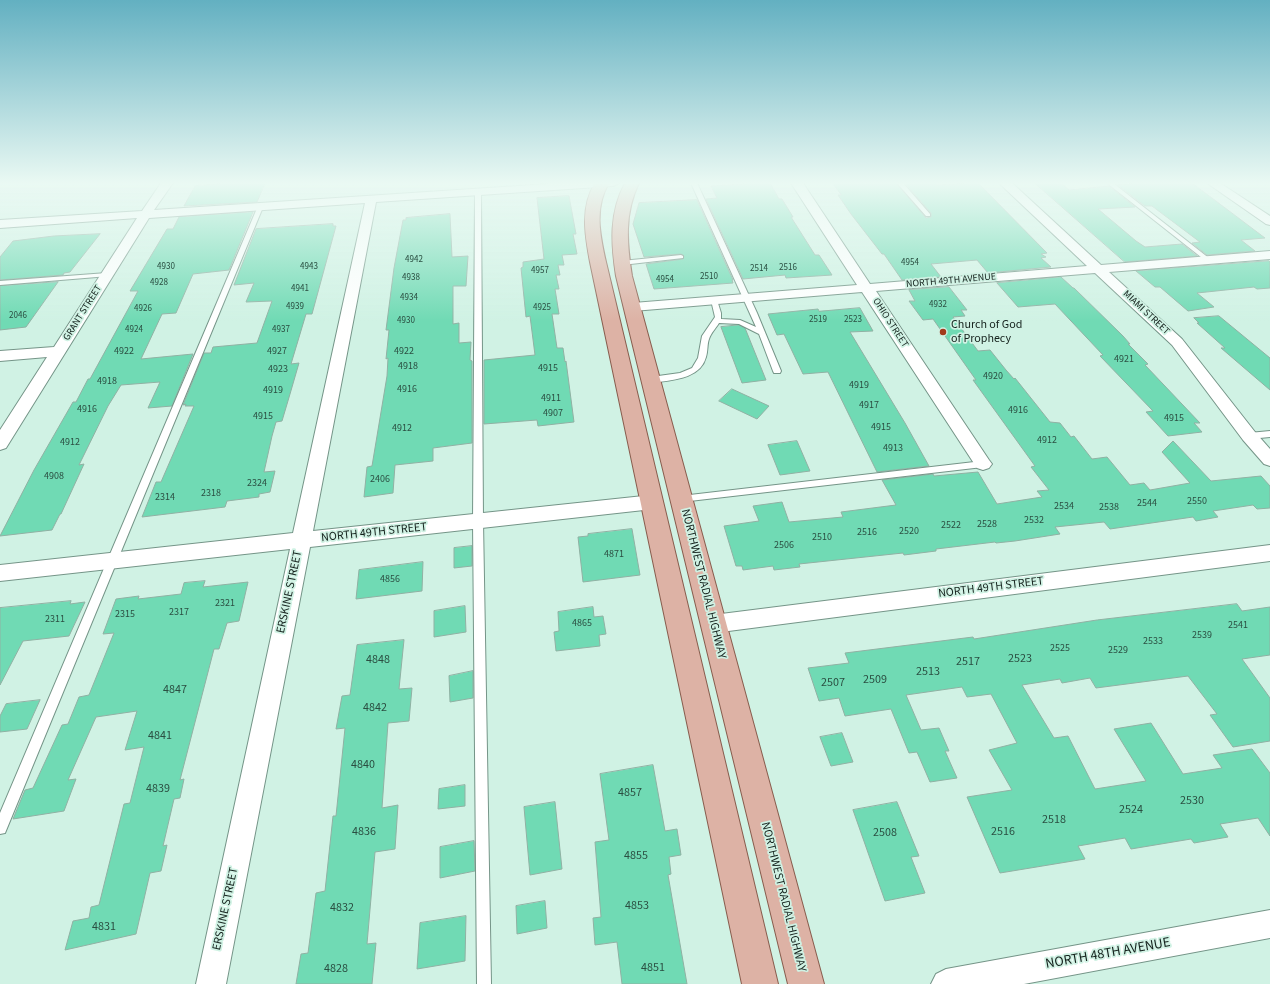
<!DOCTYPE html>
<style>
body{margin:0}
canvas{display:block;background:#d0f2e4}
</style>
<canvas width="1270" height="984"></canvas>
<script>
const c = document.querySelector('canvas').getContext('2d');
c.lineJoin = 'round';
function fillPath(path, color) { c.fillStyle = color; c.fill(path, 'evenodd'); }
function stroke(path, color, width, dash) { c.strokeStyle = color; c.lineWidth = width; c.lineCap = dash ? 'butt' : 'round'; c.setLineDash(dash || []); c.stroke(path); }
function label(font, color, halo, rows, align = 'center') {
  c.font = font + ' "Source Sans 3",sans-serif'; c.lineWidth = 3.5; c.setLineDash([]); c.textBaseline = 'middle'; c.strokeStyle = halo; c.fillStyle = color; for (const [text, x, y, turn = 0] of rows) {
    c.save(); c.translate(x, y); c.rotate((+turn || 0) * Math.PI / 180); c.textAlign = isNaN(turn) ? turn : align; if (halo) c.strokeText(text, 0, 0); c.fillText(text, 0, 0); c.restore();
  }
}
const building = new Path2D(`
 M 229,183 L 265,183 L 257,202 L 184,206 L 195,186 Z
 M 744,183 L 770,183 L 779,199 L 782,199 L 793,217 L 791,217 L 815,255 L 819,255 L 832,275 L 786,278 L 785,275 L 743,279 L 706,199 L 717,198 L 711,186 L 745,184 Z
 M 833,183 L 896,183 L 926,218 L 931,217 L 931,213 L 905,183 L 935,183 L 937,185 L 978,183 L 1047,253 L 1041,254 L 1046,257 L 1041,258 L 1051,267 L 988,273 L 977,260 L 931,264 L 941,277 L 902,280 L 884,254 L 882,254 L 851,214 L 838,195 L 841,195 Z
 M 1035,183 L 1061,183 L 1069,190 L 1109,186 L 1135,207 L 1098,209 L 1136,241 L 1145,247 L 1182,244 L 1197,256 L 1125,262 Z
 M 1144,183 L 1192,183 L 1265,238 L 1241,240 L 1255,251 L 1207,255 L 1192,243 L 1200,242 L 1152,206 L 1145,206 L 1118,185 Z
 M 569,196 L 576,234 L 573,234 L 577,254 L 562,255 L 564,265 L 558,265 L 560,275 L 556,275 L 559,289 L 555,289 L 559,314 L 552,314 L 557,348 L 563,348 L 565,362 L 566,361 L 574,422 L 538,426 L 537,420 L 484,424 L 484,360 L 535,355 L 530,316 L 526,317 L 521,268 L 523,267 L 523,262 L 544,259 L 537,198 Z
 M 697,200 L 733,280 L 732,280 L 733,283 L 654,289 L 646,264 L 683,259 L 684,256 L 681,254 L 644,257 L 633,224 L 639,203 Z
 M 253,212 L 229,270 L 193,274 L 176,313 L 162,314 L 141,359 L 193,354 L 172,406 L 148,408 L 160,382 L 121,385 L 108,406 L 79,465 L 84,464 L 61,514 L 60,514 L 52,530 L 0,536 L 34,470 L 73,402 L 76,402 L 88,379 L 90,379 L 138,291 L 130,291 L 167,229 L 173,229 L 179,217 Z
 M 450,214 L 452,257 L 468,256 L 466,286 L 453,286 L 453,324 L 459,323 L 459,343 L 471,342 L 470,360 L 472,361 L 472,443 L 433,448 L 433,461 L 395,465 L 393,493 L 364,497 L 367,467 L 372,466 L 387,376 L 388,358 L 386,359 L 389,330 L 386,330 L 394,268 L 403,220 L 406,220 L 406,218 Z
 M 333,224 L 333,226 L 336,226 L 312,314 L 306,314 L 291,364 L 299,363 L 290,394 L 282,421 L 276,422 L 272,436 L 264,472 L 275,471 L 270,492 L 259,494 L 259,497 L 227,501 L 225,507 L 142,517 L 156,482 L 161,482 L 194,406 L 185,406 L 186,404 L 183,405 L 204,353 L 211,353 L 213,347 L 257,343 L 272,301 L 246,302 L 254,283 L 234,285 L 256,229 Z
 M 100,234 L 70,272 L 64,273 L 63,275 L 0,280 L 0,257 L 13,241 L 54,236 Z
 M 1269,261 L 1270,262 L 1270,288 L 1257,289 L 1254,287 L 1197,293 L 1214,307 L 1188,311 L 1160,287 L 1155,287 L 1136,271 Z
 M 1061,277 L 1073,288 L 1074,288 L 1123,336 L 1130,344 L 1128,344 L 1148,364 L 1145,365 L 1200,423 L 1194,423 L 1202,432 L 1168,436 L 1146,412 L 1153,411 L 1100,356 L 1103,355 L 1055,304 L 1018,307 L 997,283 Z
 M 58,282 L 26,327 L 0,330 L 0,286 Z
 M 949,287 L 967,310 L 961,310 L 965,316 L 953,317 L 978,351 L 990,350 L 1006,370 L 1014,379 L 1015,378 L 1050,422 L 1060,423 L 1071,437 L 1074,436 L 1092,459 L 1107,457 L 1130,485 L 1144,483 L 1150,490 L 1190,483 L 1162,452 L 1173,441 L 1211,481 L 1261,476 L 1270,486 L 1270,508 L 1257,509 L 1253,505 L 1213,511 L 1218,517 L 1196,521 L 1193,517 L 1110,529 L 1104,522 L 1055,527 L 1060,534 L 1015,541 L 996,543 L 995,542 L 936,549 L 936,551 L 904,555 L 903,553 L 799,564 L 800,567 L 774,570 L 773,566 L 743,570 L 742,566 L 736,566 L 724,526 L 759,521 L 753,506 L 782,502 L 789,522 L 843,517 L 841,512 L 896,505 L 882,480 L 933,474 L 934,476 L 978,472 L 997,504 L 1042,497 L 1037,491 L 1049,490 L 1031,467 L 1035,466 L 973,380 L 976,380 L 933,319 L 923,320 L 909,301 L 915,301 L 909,290 Z
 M 860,308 L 873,331 L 850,332 L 905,423 L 929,466 L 877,472 L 828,372 L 803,374 L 784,334 L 777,335 L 768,314 L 818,309 L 819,311 Z
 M 1219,316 L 1270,358 L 1270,390 L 1221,348 L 1225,348 L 1197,323 L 1199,323 L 1194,318 Z
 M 739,325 L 745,328 L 766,380 L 742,383 L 721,327 Z
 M 732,389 L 769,406 L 757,419 L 719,401 Z
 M 797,441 L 810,471 L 780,475 L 768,445 Z
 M 632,529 L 640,575 L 583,582 L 578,537 L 588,536 L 588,534 Z
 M 472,546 L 472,566 L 454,568 L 454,548 Z
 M 423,562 L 422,591 L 356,599 L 359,570 Z
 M 205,581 L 203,587 L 248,582 L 239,621 L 227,623 L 219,649 L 214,649 L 180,780 L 184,779 L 180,798 L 174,799 L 163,846 L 167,845 L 161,871 L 150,873 L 136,934 L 65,950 L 73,921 L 89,918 L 91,907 L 99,905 L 124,804 L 130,803 L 144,747 L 125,750 L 137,711 L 96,717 L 68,780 L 76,779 L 64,811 L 13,819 L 25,790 L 33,788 L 62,725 L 68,724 L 79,697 L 89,695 L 114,633 L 103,634 L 116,599 L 139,596 L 138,599 L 181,594 L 184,583 Z
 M 71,601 L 70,604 L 85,602 L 69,636 L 23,641 L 0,685 L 0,608 Z
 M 1237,604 L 1242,611 L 1270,607 L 1270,655 L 1242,659 L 1270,698 L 1270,741 L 1233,747 L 1210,715 L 1217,714 L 1188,676 L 1096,688 L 1090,678 L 1062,683 L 1060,679 L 1022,685 L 1054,738 L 1068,736 L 1095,789 L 1146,781 L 1114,729 L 1151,723 L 1183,774 L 1222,768 L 1213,755 L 1252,749 L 1270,773 L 1270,836 L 1258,818 L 1220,824 L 1228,837 L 1194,843 L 1191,839 L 1131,849 L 1125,838 L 1078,846 L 1085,859 L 1000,873 L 967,797 L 1012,790 L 989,750 L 1017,743 L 991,694 L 967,697 L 962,687 L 906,695 L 921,730 L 939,728 L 949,751 L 945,751 L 957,778 L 930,782 L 917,752 L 909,753 L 891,709 L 845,716 L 839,698 L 819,701 L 808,668 L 849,663 L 845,653 L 973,637 L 974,639 L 1097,620 Z
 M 465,606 L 466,632 L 434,637 L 434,611 Z
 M 593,607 L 594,617 L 603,616 L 606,634 L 599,635 L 600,646 L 556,651 L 554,632 L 559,631 L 558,612 Z
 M 404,640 L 399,689 L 412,688 L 409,721 L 388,723 L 382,808 L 398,805 L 395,849 L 375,852 L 367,944 L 376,943 L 372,984 L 296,984 L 301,954 L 308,953 L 316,893 L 325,891 L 333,816 L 336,816 L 345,728 L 336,729 L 342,696 L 350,695 L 357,645 Z
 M 473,671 L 473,698 L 450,702 L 449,676 Z
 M 40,700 L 27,729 L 0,732 L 0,716 L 6,704 Z
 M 842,733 L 853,762 L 831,766 L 820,737 Z
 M 653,765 L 665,831 L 677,829 L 681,855 L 669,857 L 671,874 L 668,875 L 687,984 L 622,984 L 617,942 L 595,945 L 593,918 L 601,917 L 595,842 L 609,840 L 600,774 Z
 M 465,785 L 465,806 L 438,809 L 439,789 Z
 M 555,802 L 562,869 L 530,875 L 524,807 Z
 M 897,802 L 919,856 L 911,857 L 925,893 L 885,901 L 853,810 Z
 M 474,841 L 475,871 L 440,878 L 440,847 Z
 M 545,901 L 547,928 L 517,934 L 516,906 Z
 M 466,916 L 465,961 L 417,969 L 420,923 Z`);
fillPath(building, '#70dab4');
stroke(building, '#90b1a3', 1);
const service = new Path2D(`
 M 691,183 L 697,183 L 757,313 L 781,371 L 780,373 L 774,373 L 773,371 L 759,334 L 739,324 L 719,323 C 716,328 711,333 709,339 C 707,344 708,351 706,357 C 700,380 670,380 651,383 L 647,380 L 651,377 L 680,373 L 692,368 L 698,358 L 702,336 L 715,317 L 711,300 L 712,299 L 714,298 L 717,300 L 721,313 L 721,319 L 740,320 L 756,327 Z
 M 897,183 L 903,183 L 930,214 L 930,216 L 926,216 Z
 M 1107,183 L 1113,183 L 1210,259 L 1210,261 L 1206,261 Z
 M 478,191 L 481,193 L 483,521 L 491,984 L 477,984 L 473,521 L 475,193 Z
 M 258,206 L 263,207 L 5,833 L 0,834 L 0,813 Z
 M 681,255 L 683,256 L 683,258 L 622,265 L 619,263 L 622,261 Z
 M 107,273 L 110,275 L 109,276 L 0,285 L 0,281 Z
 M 1270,431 L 1270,437 L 1249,439 L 1245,436 L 1249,433 Z
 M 983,461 L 987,464 L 983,467 L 681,502 L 678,501 L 676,499 L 678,497 L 681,496 Z`);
const minor = new Path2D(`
 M 161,183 L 173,183 L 154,210 L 563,183 L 619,183 L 613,186 L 376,202 L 313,531 L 653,495 L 659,497 L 662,502 L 659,507 L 653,509 L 310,547 L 226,984 L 196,984 L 290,549 L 0,581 L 0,565 L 293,533 L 365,203 L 149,218 L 6,448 L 0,450 L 0,430 L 47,357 L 0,361 L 0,351 L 54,347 L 137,218 L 0,228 L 0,220 L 142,211 Z
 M 791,183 L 803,183 L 870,284 L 1087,266 L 999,183 L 1012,183 L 1101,265 L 1270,251 L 1270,259 L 1109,272 L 1182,339 L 1255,432 L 1270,449 L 1270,466 L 1264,464 L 1243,440 L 1172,345 L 1095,273 L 876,291 L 989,460 L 992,464 L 989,468 L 983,470 L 977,468 L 862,292 L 633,311 L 628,310 L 626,307 L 628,304 L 633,303 L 857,285 Z
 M 1207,183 L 1220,183 L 1270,216 L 1270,225 L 1266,224 Z
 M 1270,545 L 1270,561 L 713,633 L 706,631 L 703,624 L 706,617 L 713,615 Z
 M 1270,910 L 1270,938 L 1024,984 L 931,984 L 936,974 L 946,969 Z`);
const primary = new Path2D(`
 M 595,183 L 609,183 C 594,208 600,235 606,262 L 778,984 L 742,984 L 590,262 C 585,235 580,207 595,183 Z
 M 625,183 L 639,183 C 624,214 627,243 632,276 L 824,984 L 788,984 L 616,276 C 611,243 609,213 625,183 Z`);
stroke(service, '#759588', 2);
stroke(minor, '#759588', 2);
stroke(primary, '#885d4e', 2);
fillPath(service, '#fff');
fillPath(minor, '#fff');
fillPath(primary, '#ddb2a5');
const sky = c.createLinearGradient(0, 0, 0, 321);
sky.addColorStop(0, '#63b0c1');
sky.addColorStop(0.57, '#eaf9f3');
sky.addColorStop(1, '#eaf9f300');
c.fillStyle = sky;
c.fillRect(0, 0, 1270, 321);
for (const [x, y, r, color] of [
 [943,332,4,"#a23a1b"]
]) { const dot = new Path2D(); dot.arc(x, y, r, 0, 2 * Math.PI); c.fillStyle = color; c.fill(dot); stroke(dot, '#d0f2e4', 1.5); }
label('9px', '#2b4f42', null, [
 ["4942",414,260],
 ["4954",910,263],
 ["4930",166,267],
 ["4943",309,267],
 ["2516",788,268],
 ["2514",759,269],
 ["4957",540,271],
 ["2510",709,277],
 ["4938",411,278],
 ["4954",665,280],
 ["4928",159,283],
 ["4941",300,289],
 ["4934",409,298],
 ["4932",938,305],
 ["4939",295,307],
 ["4925",542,308],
 ["4926",143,309],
 ["2046",18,316],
 ["2519",818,320],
 ["2523",853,320],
 ["4930",406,321],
 ["4924",134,330],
 ["4937",281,330]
]);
label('10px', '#14211c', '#d0f2e4', [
 ["NORTH 49TH AVENUE",951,281,-5],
 ["GRANT STREET",83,313,-58],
 ["MIAMI STREET",1146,313,43],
 ["OHIO STREET",890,323,57]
]);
label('10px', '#2b4f42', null, [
 ["4922",124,352],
 ["4927",277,352],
 ["4922",404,352],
 ["4921",1124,360],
 ["4918",408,367],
 ["4915",548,369],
 ["4923",278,370],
 ["4920",993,377],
 ["4918",107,382],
 ["4919",859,386],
 ["4916",407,390],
 ["4919",273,391],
 ["4911",551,399],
 ["4917",869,406],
 ["4916",87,410],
 ["4916",1018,411],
 ["4907",553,414],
 ["4915",263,417],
 ["4915",1174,419],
 ["4915",881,428],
 ["4912",402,429],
 ["4912",1047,441],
 ["4912",70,443],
 ["4913",893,449],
 ["4908",54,477],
 ["2406",380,480],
 ["2324",257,484],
 ["2318",211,494],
 ["2314",165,498],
 ["2550",1197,502],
 ["2544",1147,504],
 ["2534",1064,507],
 ["2538",1109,508],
 ["2532",1034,521],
 ["2528",987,525],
 ["2522",951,526],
 ["2520",909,532],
 ["2516",867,533],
 ["2510",822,538],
 ["2506",784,546],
 ["4871",614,555],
 ["4856",390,580],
 ["2321",225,604],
 ["2317",179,613],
 ["2315",125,615],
 ["2311",55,620],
 ["4865",582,624],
 ["2541",1238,626],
 ["2539",1202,636],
 ["2533",1153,642],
 ["2525",1060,649],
 ["2529",1118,651]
]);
label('12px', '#14211c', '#d0f2e4', [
 ["Church of God",951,325],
 ["of Prophecy",951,339]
], 'left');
label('12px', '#14211c', '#d0f2e4', [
 ["NORTH 49TH STREET",374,533,-6],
 ["NORTHWEST RADIAL HIGHWAY",703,584,76],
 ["NORTH 49TH STREET",991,588,-7],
 ["ERSKINE STREET",290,592,-78],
 ["NORTHWEST RADIAL HIGHWAY",783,897,76],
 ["ERSKINE STREET",226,909,-78]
]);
label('12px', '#2b4f42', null, [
 ["2523",1020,659],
 ["4848",378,660],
 ["2517",968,662],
 ["2513",928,672],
 ["2509",875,680],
 ["2507",833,683],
 ["4847",175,690],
 ["4842",375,708],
 ["4841",160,736],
 ["4840",363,765],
 ["4839",158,789],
 ["4857",630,793],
 ["2530",1192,801],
 ["2524",1131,810],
 ["2518",1054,820],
 ["4836",364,832],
 ["2516",1003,832],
 ["2508",885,833],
 ["4855",636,856],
 ["4853",637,906],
 ["4832",342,908],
 ["4831",104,927],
 ["4851",653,968],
 ["4828",336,969]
]);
label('14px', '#14211c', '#d0f2e4', [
 ["NORTH 48TH AVENUE",1108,954,-10]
]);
</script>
